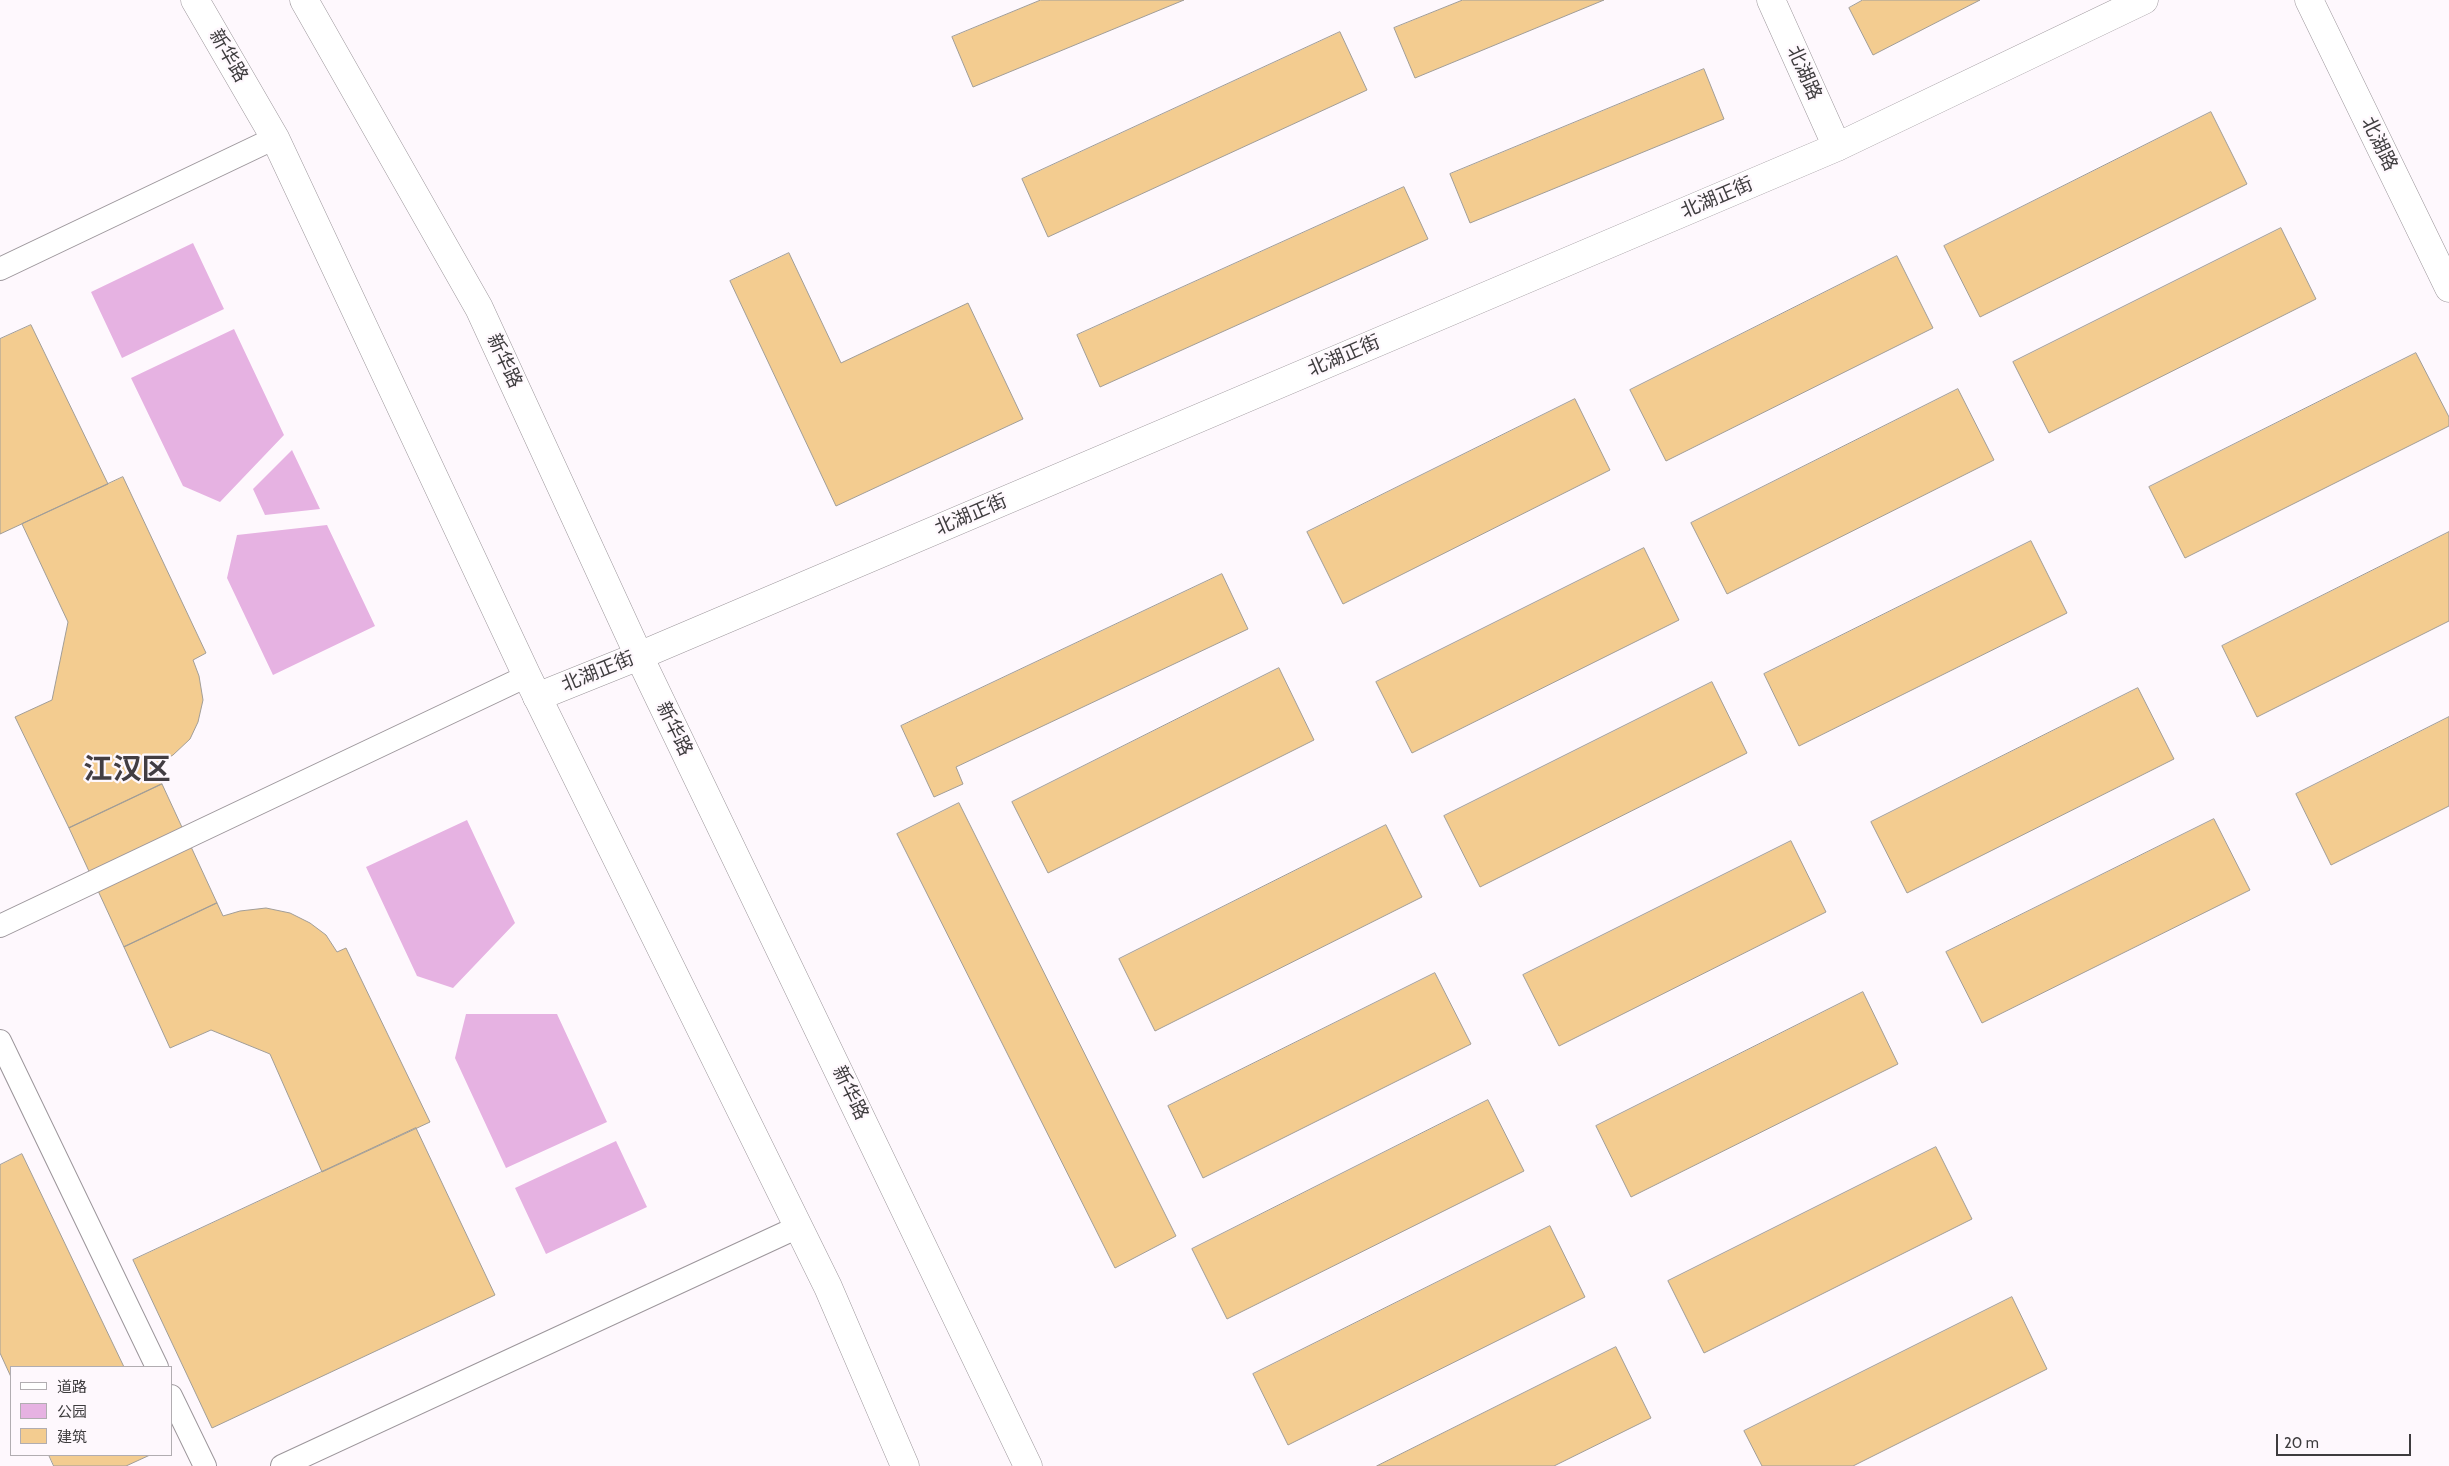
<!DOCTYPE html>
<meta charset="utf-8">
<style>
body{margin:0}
#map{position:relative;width:2449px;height:1466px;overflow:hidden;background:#fef8fd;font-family:Cabin,"Noto Sans SC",sans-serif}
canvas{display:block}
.legend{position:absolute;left:10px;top:1366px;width:162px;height:90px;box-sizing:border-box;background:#fef8fd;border:1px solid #b1adb1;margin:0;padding:6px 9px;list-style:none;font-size:15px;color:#3e3c3e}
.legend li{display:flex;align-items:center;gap:10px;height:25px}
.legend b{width:25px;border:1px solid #b1adb1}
.scale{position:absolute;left:2276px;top:1434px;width:135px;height:22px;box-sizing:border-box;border:2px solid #3e3c3e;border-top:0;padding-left:6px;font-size:15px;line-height:18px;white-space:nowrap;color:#3e3c3e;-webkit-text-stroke:4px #fef8fd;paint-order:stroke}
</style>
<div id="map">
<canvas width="2449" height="1466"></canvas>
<ul class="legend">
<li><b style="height:6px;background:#fff"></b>道路</li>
<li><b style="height:14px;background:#e6b2e2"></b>公园</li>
<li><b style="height:14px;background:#f3cc90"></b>建筑</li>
</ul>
<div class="scale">20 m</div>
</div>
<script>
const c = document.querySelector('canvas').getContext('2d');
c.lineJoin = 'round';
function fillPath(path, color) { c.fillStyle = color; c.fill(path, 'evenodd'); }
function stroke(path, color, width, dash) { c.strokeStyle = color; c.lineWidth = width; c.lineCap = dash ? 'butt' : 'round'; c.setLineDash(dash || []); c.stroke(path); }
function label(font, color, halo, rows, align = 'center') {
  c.font = font + ' Cabin,"Noto Sans SC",sans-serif'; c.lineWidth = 4.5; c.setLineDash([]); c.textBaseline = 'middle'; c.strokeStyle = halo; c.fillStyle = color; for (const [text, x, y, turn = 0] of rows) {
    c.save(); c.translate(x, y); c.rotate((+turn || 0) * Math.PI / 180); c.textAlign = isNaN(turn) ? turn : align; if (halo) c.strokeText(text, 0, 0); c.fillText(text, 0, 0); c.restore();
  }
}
fillPath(new Path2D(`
 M 193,243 L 224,309 L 122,358 L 91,292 Z
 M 234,329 L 284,435 L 220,502 L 183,486 L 131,378 Z
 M 292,450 L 320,509 L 265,515 L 253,489 Z
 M 327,525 L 375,626 L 273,675 L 227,578 L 237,535 Z
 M 467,820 L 515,923 L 453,988 L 417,976 L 366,867 Z
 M 466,1014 L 557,1014 L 607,1122 L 506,1168 L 455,1058 Z
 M 616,1141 L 647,1207 L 546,1254 L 515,1188 Z`), '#e6b2e2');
const building = new Path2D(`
 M 1041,0 L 1184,0 L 973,87 L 952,37 Z
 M 1463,0 L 1604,0 L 1415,78 L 1394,28 Z
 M 1863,0 L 1980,0 L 1873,55 L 1849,8 Z
 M 1340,32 L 1367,90 L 1048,237 L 1022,179 Z
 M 1704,69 L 1724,119 L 1470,223 L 1450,174 Z
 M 2211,112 L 2247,184 L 1980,317 L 1944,246 Z
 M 1404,187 L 1428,239 L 1100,387 L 1077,335 Z
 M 2281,228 L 2316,299 L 2049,433 L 2013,362 Z
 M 789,253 L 841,363 L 968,303 L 1023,419 L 836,506 L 730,281 Z
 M 1897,256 L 1933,328 L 1666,461 L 1630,390 Z
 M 31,325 L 108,484 L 0,534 L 0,339 Z
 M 2416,353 L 2449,417 L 2449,426 L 2185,558 L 2149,487 Z
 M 1958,389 L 1994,460 L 1727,594 L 1691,523 Z
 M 1575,399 L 1610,470 L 1343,604 L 1307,532 Z
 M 123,477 L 206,653 L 193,660 L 199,676 L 203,700 L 198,722 L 190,739 L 173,755 L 153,766 L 162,784 L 69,828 L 15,717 L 52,700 L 68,622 L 22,524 Z
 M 2449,532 L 2449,621 L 2257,717 L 2222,646 Z
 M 2031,541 L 2067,613 L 1799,746 L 1764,674 Z
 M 1644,548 L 1679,620 L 1412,753 L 1376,682 Z
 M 1222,574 L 1248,629 L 956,767 L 963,784 L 934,797 L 901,726 Z
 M 1279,668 L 1314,740 L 1048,873 L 1012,802 Z
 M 1712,682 L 1747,753 L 1480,887 L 1444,816 Z
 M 2138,688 L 2174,759 L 1907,893 L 1871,822 Z
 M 2449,717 L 2449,806 L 2331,865 L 2296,794 Z
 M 162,784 L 217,903 L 124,947 L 69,828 Z
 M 959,803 L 1176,1236 L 1115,1268 L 897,834 Z
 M 2214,819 L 2250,890 L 1982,1023 L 1946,952 Z
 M 1386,825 L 1422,897 L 1155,1031 L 1119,959 Z
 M 1791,841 L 1826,912 L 1559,1046 L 1523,975 Z
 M 217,903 L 223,916 L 240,911 L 266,908 L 290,913 L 310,923 L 326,935 L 337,952 L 346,948 L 430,1122 L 322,1172 L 270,1054 L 211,1030 L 170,1048 L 124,947 Z
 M 1435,973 L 1471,1044 L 1203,1178 L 1168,1106 Z
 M 1863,992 L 1898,1064 L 1631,1197 L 1596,1126 Z
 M 1488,1100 L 1524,1171 L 1227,1319 L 1192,1249 Z
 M 416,1128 L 495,1295 L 212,1428 L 133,1260 Z
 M 1936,1147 L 1972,1219 L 1704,1353 L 1668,1281 Z
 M 22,1154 L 124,1367 L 11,1367 L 11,1377 L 0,1353 L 0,1165 Z
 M 1550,1226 L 1585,1297 L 1288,1445 L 1253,1374 Z
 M 2012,1297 L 2047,1369 L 1853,1466 L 1762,1466 L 1744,1431 Z
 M 1616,1347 L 1651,1418 L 1554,1466 L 1377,1466 Z
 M 49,1455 L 150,1455 L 126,1466 L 54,1466 Z`);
fillPath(building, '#f3cc90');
stroke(building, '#a19d97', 1);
const service = new Path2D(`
 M 0,269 L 275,138
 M 0,926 L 527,676
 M 0,1041 L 157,1367
 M 171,1396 L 205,1466
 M 282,1466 L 798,1227`);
const minor = new Path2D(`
 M 2309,0 L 2449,288`);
const tertiary = new Path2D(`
 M 1771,0 L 1837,147
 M 537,697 L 639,656 L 1837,147 L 2144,0`);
const primary = new Path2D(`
 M 195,0 L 275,138 L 527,676 L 828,1287 L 905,1466
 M 304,0 L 479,308 L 639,656 L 1028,1466`);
stroke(service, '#9c969b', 24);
stroke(minor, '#9c969b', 29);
stroke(tertiary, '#9c969b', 29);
stroke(primary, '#9c969b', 29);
stroke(service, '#fff', 22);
stroke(minor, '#fff', 28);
stroke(tertiary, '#fff', 28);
stroke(primary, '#fff', 28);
label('19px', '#3e3c3e', '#fef8fd', [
 ["新华路",228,56,60],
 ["北湖路",1804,73,66],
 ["北湖路",2379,144,64],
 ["北湖正街",1717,198,-23],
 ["北湖正街",1344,356,-23],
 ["新华路",504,361,65],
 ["北湖正街",971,515,-23],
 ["北湖正街",598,672,-22],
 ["新华路",674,729,64],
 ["新华路",850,1093,64]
]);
label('bold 29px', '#423d42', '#fef8fd', [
 ["江汉区",127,770]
]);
</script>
